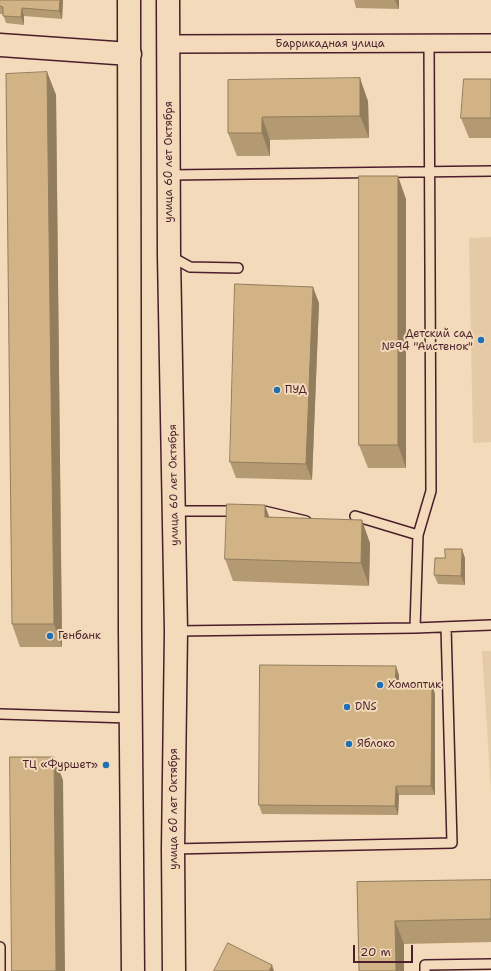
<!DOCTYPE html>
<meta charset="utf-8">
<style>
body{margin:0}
#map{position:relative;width:491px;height:971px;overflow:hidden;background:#f2daba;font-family:"Shantell Sans",sans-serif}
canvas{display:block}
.scale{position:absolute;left:353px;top:945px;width:60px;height:18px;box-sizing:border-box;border:2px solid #4a1f2b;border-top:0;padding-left:5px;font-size:12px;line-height:14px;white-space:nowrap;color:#4a1f2b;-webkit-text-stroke:3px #f2daba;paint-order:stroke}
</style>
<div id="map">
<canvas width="491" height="971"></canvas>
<div class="scale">20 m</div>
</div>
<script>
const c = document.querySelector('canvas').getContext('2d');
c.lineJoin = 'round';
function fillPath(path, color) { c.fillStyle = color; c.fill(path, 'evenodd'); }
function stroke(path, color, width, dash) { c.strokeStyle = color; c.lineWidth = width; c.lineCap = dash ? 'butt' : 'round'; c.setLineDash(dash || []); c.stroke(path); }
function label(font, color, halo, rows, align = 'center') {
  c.font = font + ' "Shantell Sans",sans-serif'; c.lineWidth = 4; c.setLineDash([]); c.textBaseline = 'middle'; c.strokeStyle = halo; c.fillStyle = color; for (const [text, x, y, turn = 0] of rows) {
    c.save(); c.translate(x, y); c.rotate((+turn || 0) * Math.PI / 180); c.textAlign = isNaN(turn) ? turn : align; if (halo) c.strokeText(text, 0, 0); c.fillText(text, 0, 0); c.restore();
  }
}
fillPath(new Path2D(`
 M 491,237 L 491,442 L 473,443 L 469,238 Z
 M 482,651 L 491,651 L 491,790 Z`), '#e5caa7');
const lane = new Path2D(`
 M 170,175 L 491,171
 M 170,256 L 190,267 L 238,268
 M 175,511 L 239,511
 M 256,511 L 264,511 L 306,521
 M 355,516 L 418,535 L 415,628
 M 418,535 L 431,491 L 429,44
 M 176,631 L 415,628 L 491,625
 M 0,714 L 130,718
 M 173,849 L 452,843 L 446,627
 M 0,947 L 0,971
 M 425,971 L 425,965 L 491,964`);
const street = new Path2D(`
 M 169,44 L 491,43`);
const secondary = new Path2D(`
 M 129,0 L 130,632 L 133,971
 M 168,0 L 169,256 L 176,631 L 173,849 L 174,971
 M 0,45 L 130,54`);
stroke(lane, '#4a1f2b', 12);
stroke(street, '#4a1f2b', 20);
stroke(secondary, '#4a1f2b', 25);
stroke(lane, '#f2daba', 9);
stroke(street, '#f2daba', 17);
stroke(secondary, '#f2daba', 22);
fillPath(new Path2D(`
 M 0,0 L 63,0 L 62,19 L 24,16 L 24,25 L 6,23 L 3,14 L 0,14 Z
 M 354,0 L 399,0 L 399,9 L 356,8 Z
 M 47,72 L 56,95 L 62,647 L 20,647 L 12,624 Z
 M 491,79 L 491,138 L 469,138 L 461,118 Z
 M 228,80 L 368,101 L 369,138 L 270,140 L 270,156 L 237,156 L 228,133 Z
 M 406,199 L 406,468 L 368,468 L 359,445 Z
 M 319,303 L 312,480 L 236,478 L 230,462 Z
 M 370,543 L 369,586 L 233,581 L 225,559 Z
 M 465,558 L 465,585 L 438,584 L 434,575 Z
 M 399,675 L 399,684 L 432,684 L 435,694 L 435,795 L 399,795 L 398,815 L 262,814 L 259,805 Z
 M 491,880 L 491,942 L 404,944 L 357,882 Z`), '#b49a72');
fillPath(new Path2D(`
 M 60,0 L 63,0 L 62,19 L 59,11 Z
 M 395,0 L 399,0 L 399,9 Z
 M 22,8 L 24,16 L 24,25 L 21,17 Z
 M 47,72 L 56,95 L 62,647 L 54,624 Z
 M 360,78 L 368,101 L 369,138 L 360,116 Z
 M 262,117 L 270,140 L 270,156 L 262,133 Z
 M 398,176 L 406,199 L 406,468 L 398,445 Z
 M 313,287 L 319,303 L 312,480 L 306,464 Z
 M 265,505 L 273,528 L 265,517 Z
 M 362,520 L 370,543 L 369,586 L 361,563 Z
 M 462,549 L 465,558 L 465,585 L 461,576 Z
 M 396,666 L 399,675 L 399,693 L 395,684 Z
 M 432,684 L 435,694 L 435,795 L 431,786 Z
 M 54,757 L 63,780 L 65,971 L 56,971 Z
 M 396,786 L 399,795 L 398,815 L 395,806 Z
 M 395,921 L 404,944 L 404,971 L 396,971 Z
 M 272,965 L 274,971 L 269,971 Z`), '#927d5d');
const building = new Path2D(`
 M 0,0 L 60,0 L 59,11 L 22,8 L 21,17 L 3,16 L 3,7 L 0,6 Z
 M 47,72 L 54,624 L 12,624 L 6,74 Z
 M 360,78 L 360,116 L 262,117 L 262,133 L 228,133 L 228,80 Z
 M 464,79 L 491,79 L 491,118 L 461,118 Z
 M 359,176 L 398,176 L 398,445 L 359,445 Z
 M 235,284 L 313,287 L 306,464 L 230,462 Z
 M 227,504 L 265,505 L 265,517 L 362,520 L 361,563 L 225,559 Z
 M 445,549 L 462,549 L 461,576 L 434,575 L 435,558 L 445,558 Z
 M 260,665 L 396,666 L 395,684 L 432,684 L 431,786 L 396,786 L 395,806 L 259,805 Z
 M 10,757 L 54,757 L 56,971 L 12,971 Z
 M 491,880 L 491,919 L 395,921 L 396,971 L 359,971 L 357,882 Z
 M 228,943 L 272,965 L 269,971 L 214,971 Z`);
fillPath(building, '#d1b385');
stroke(building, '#927d5d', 1);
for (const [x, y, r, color] of [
 [481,340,4,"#1f6fb2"],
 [277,390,4,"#1f6fb2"],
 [50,636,4,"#1f6fb2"],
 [380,685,4,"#1f6fb2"],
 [347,707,4,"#1f6fb2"],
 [349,744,4,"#1f6fb2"],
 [106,765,4,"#1f6fb2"]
]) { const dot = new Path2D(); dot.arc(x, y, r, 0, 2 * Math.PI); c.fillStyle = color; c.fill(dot); stroke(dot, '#f2daba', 1.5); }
label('11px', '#4a1f2b', '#f2daba', [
 ["Баррикадная улица",330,44],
 ["улица 60 лет Октября",169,162,-90],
 ["улица 60 лет Октября",174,485,-91],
 ["улица 60 лет Октября",174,809,-90]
]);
label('11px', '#4a1f2b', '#f2daba', [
 ["Детский сад",473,334,"right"],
 ["№94 \"Аистенок\"",473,347,"right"],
 ["ПУД",285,390],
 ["Генбанк",58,636],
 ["Хомоптик",388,685],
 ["DNS",355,707],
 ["Яблоко",357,744],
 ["ТЦ «Фуршет»",98,765,"right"]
], 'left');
</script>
